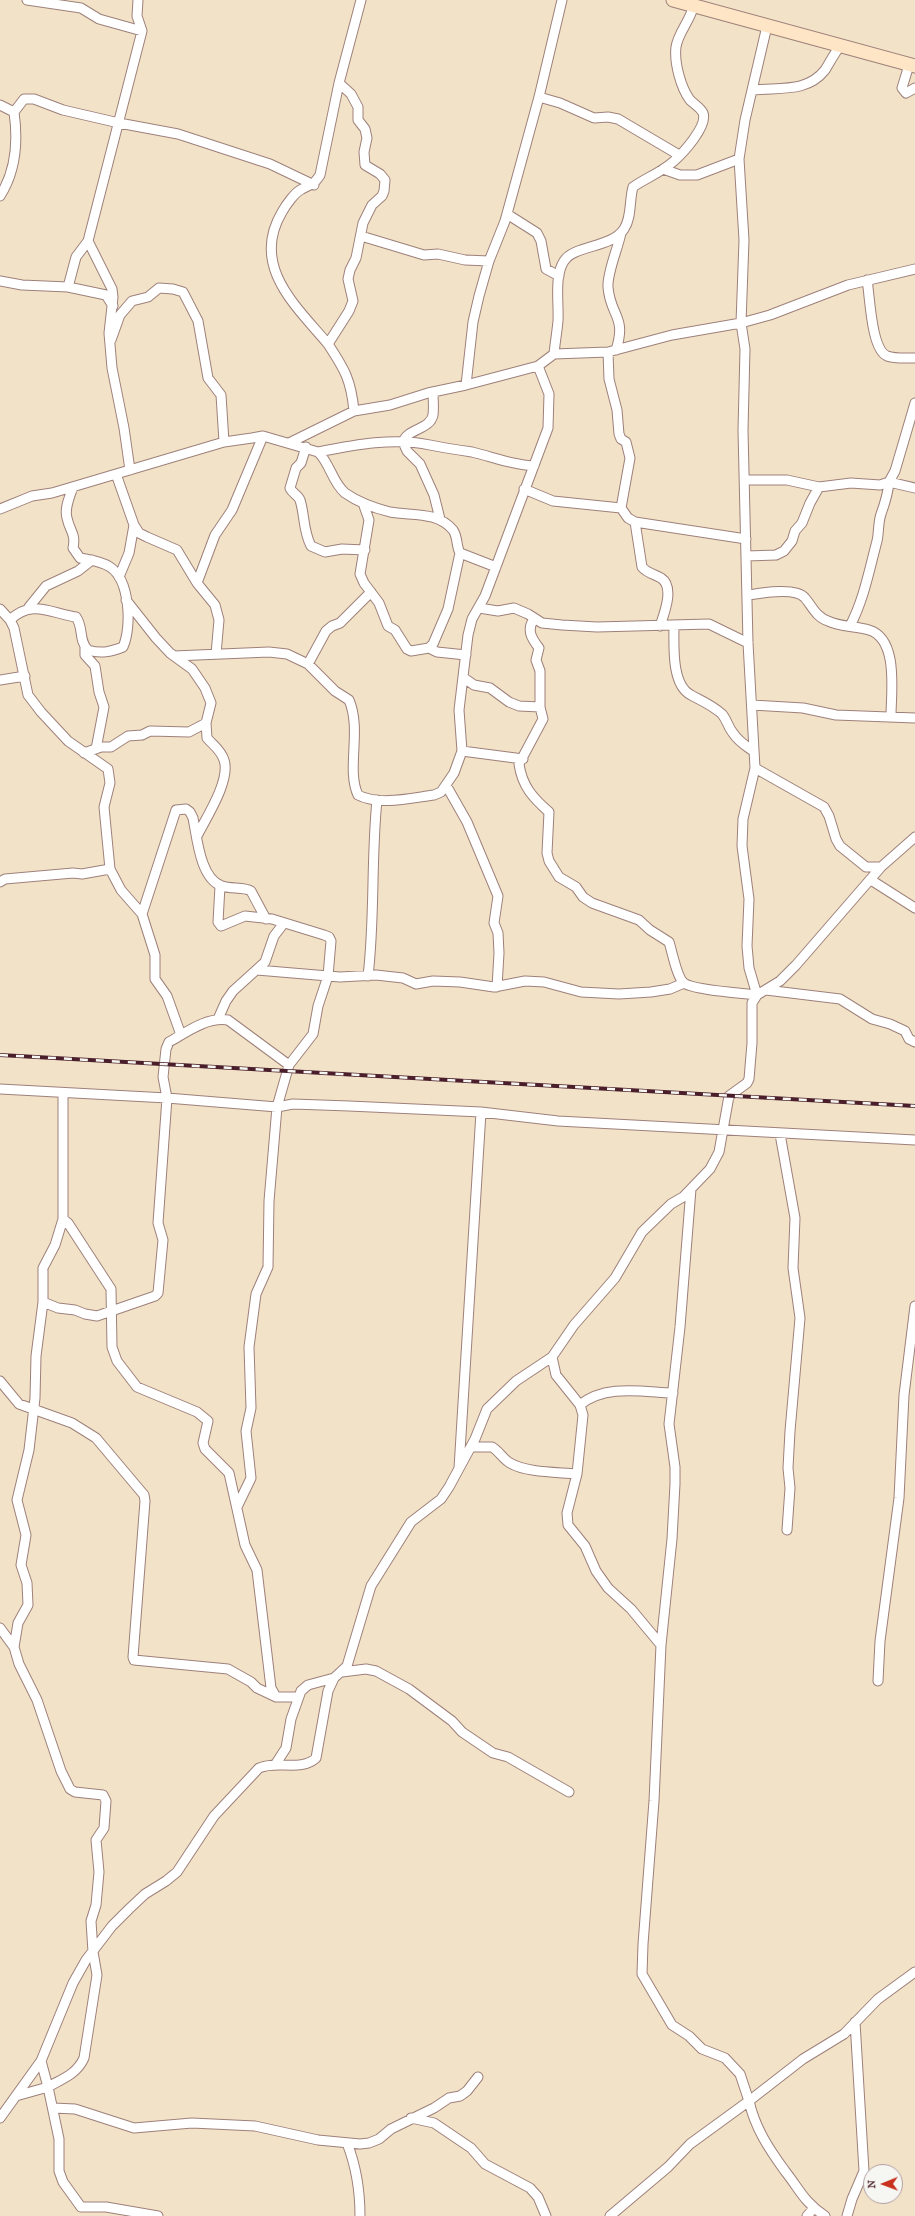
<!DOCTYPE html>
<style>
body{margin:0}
#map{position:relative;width:915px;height:2216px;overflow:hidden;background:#f2e2c8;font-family:"IM FELL French Canon",serif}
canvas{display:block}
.north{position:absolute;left:863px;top:2164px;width:40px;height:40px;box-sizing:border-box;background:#f6f6f2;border:1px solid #b1a0a2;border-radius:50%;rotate:269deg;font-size:11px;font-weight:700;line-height:16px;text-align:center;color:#4a1f2b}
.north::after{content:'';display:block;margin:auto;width:14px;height:18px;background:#c8321e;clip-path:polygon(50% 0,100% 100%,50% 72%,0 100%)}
</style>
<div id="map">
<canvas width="915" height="2216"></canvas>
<div class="north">N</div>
</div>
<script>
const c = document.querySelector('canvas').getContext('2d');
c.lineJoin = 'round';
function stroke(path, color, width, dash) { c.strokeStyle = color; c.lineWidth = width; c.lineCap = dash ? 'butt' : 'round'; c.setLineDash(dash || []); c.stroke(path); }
const street = new Path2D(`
 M 27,0 L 81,8 L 99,19 L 142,31
 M 767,26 L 745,120 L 739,159 L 744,240 L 741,323 L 745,349 L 743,430 L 748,643 L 755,768 L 824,807 L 829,816 L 836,839 L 840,846 L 866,867 L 881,867
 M 909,65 L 902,88 L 906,93 L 915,88
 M 339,83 L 351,94 L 358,107 L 358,120 L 365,129 L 367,138 L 364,152 L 365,165 L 380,174 L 385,180 L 384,191 L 382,196 L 372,205 L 363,223 L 356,258 L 350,270 L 348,279 L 353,301 L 349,311 L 328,344 C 345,370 351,380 354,411
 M 753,90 C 779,87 807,93 825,70 C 830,62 834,54 840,46
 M 539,97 L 560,103 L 594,118 L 608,117 L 618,119 L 679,155
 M 0,105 L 14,112
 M 663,169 L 680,175 L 697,175 L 739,159
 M 0,196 C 16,171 18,140 14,112 L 24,99 L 34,99 L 63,110 L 119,123 L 178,134 L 270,164 L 314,185
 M 507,214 L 537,233 L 541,241 L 546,269 L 559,276
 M 361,236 L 424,255 L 438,254 L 465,260 L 489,261
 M 88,241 L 112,289 L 113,297 L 109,333 L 112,368 L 124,428 L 130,470
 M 867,280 C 870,296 871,349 887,356 C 895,359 907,358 915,358
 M 0,281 L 22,285 L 68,287 L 106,295 L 113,306
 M 68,287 L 76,257 L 88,241 L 142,31 L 137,16 L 138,0
 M 111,340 L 120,315 L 132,301 L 148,297 L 159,288 L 173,289 L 183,292 L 198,321 L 208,378 L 221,395 L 224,442
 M 328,344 C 296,306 250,266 282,212 C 286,205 295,192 302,189 C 312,183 313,186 320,175 L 339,83 L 361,0
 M 616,350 C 627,316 610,316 608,287 C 607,273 618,248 621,233
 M 608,352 L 609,379 L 617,410 L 619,434 L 621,439 L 626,442 L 630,458 L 621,508 L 628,518 L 635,522 L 746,539
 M 554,354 C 555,343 557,332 558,321 C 559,303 554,276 564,261 C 574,245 612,248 624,229 C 632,217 629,201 633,187 C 646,178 662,172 674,161 C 683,153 708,126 703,113 C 701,108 694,104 690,100 C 681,88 674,63 676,47 C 678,33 690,21 694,5
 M 466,385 L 473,322 L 479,296 L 489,261 L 505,221 L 539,97 L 562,0
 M 433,392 C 433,399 434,407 433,415 C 430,430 408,428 403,442 L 407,451 L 420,464 L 434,495 L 440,519
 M 289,443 L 354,411 L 390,405 L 428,393 L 466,385 L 538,366 L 554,354 L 608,352 L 672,335 L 741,323 L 770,315 L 848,285 L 915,269
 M 306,447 L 301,463 L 296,468 L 290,488 C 292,493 298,495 300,500 C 305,516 303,531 311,546 L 325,552 L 342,549 L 365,550
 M 318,452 C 354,445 394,437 430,445 C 444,448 458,450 472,452 C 493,457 512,465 534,466
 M 116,474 L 134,525 L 139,533 L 147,537 L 177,550 L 197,583 L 215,605 L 219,620 L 216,654
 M 745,480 L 787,480 L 819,487 L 851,483 L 880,485 L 889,482 L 895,471 L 915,403
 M 524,489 L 553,501 L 621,508
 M 363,503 L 369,520 L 360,574 L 364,583 L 379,603 L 388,626 L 395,630 L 407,649 L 411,651 L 429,648 L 433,644 L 448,609 L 460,553
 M 0,509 L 32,496 L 52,493 L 224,442 L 252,438 L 263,436 L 318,452 C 330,463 332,482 345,493 C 358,502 374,508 390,512 C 412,516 437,511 453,530 C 458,537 456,546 460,553 L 496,567
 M 635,522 L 642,567 C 647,573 654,574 661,578 C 675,587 664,614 660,626
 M 747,556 L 776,555 L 784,551 L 792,541 L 795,531 L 802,523 L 810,503 L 819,487
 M 119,577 L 129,553 L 134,525
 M 197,583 L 215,535 L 232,510 L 263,436
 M 749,595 C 761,593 796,587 805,598 C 812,606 816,617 828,621 C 840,627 856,626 869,630 C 899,639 891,693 891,716
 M 126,600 L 156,638 L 170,653 L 192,669 L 205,688 L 211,703 L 206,723 L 207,738 C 213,745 221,750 224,760 C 231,780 206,818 197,836
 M 29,607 L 46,586 L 78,571 L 92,560
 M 479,608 L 498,611 L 514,608 L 528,614 L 542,623 L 562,625 L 597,627 L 709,624 L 748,643
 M 0,609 L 10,620 L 14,628 L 28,695 L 41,712 L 68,741 L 108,769 L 110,783 L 104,807 L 110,869 L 121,890 L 142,914 L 155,955 L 155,979 L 167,996 L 181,1035
 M 534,619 C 526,630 532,639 539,648 L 536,660 L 540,671 L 540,707 L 543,719 L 519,764 C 522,786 533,798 549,812 L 547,853 L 549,861 L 559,877 L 576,887 L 583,897 L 592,903 L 639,920 L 650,930 L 669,942 C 672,951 677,978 684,983 C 693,990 742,993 757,995 L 749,968 L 747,946 L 749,899 L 742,846 L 743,819 L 755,768
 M 10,620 C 32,599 50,613 76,617 C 84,628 78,640 88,650 C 101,654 110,652 123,647 C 132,627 130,580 110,567 C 101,561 90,560 80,558 L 73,548 C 76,533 70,532 67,518 C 64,508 70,496 73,487
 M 674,626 C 674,644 671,685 691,695 C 702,701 712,705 722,714 C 727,720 728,727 733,733 C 738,741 746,746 753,751
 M 850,626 C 864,599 869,571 877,541 C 879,533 878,522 881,514 C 885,503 888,494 889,482 L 915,488
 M 85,647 L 85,655 L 95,666 L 99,692 L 104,707 L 96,749
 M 429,648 L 437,652 L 466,655
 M 174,656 L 269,652 L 287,654 L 308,664 L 335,691 L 349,700 C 362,730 346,770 358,795 C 379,806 411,798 434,795 L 441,792 L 454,773 L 462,751 L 459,710 L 468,635 L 472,619 L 485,596 L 548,428 L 549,394 L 538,366
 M 308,664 L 326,631 L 332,626 L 340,623 L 371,592
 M 464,678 L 474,685 L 490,688 L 509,702 L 519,706 L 540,707
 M 0,680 L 25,676
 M 752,705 L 803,708 L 836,715 L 915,718
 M 462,751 L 523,759
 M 84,753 L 101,747 L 111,747 L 128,736 L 142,735 L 150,731 L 189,732 L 206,723
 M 446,785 L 467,822 L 498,896 L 494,923 L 498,933 L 499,953 L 497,987
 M 871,880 L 915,908
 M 0,882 L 5,879 L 73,873 L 82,874 L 110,869
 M 220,886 L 218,922 L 221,926 L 245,916 L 272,919 L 324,935 L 329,937 L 331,941 L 328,976 L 318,1006 L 313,1034 L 289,1065 L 277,1107 L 269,1201 L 268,1267 L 256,1294 L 249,1347 L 251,1408 L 246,1431 L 251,1478 L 237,1507
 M 142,914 L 176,810 L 186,809 L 190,812 L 193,818 C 197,837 200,879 222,886 C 230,889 245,887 251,891 L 266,919
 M 257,970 L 340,977 L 376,975 L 403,978 L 416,984 L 433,981 L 460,982 L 494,987 L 525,981 L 544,982 L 581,992 L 619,994 L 651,992 L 670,989 L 684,983
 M 368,976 C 375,918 371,859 377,800
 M 766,990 L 840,999 L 872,1019 L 890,1024 L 905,1031 L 909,1039 L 915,1042
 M 218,1019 L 226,1001 L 233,991 L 265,962 L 274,936 L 284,923
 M 0,1089 L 167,1098 L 277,1107 L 293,1104 L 349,1106 L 481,1112 L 558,1121 L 915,1140
 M 780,1134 L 795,1218 L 793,1268 L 800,1318 L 790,1431 L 788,1468 L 790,1488 L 787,1530
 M 63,1219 L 68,1223 L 111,1289 L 112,1347 L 117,1361 L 137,1387 L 197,1412 L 208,1421 L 203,1443 L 205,1449 L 229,1473 L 245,1545 L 257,1570 L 271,1688 L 276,1697 L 297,1697
 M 43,1302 L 58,1308 L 75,1310 L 85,1314 L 97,1316 L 155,1296 L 158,1293 L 163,1240 L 158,1223 L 167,1098 L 163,1077 L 166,1049 L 169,1042 C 187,1032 206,1017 228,1020 L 289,1065
 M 552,1357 L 556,1375 L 580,1405 L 583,1415 L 577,1474 L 567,1513 L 568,1525 L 585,1546 L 596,1571 L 608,1588 L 631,1609 L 661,1645 L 654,1801 L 643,1944 L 642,1974 L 672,2025 L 689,2036 L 702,2049 L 725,2058 L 740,2074 L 749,2101 L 690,2144 L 668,2167 L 610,2216
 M 0,1381 L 19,1404 L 72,1423 L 96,1438 L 144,1495 L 145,1501 L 133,1657 L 134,1660 L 228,1669 L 251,1682 L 257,1688 L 276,1697
 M 580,1405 C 605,1384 643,1392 673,1393
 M 471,1447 L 492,1447 C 499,1451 503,1459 510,1463 C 527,1473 558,1472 577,1474
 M 459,1468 L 481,1112
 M 0,1628 L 14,1647
 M 661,1645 L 672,1539 L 675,1484 L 675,1467 L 669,1424 L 680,1327 L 691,1189
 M 342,1672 L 366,1669 L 376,1671 L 409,1689 L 452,1721 L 462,1732 L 493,1753 L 508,1757 L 569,1792
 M 878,1681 L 880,1641 L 899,1498 L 904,1395 L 915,1306
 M 275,1765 L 286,1748 L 291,1719 L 301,1691 L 308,1685 L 334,1678
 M 41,2061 L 48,2087 C 62,2079 77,2074 84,2058 L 97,1975 L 93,1952 L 91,1921 L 96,1905 L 99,1872 L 96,1840 L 104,1828 L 106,1801 L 103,1795 L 75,1792 L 70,1789 L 61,1771 L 37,1700 L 19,1664 L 14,1647 L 18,1623 L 28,1605 L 27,1583 L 21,1565 L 26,1535 L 17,1500 L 29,1450 L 35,1398 L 36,1356 L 43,1302 L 43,1268 L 55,1245 L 63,1219 L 63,1093
 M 16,2096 L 48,2087 L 59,2139 L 59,2171 L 63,2182 L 81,2207 L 106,2207 L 158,2216
 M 53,2108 L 75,2109 L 134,2128 L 192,2123 L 255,2126 L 318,2140 L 360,2144 L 369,2143 L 379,2139 L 391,2129 L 434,2108 L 449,2098 L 460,2096 L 467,2091 L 478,2077
 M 0,2118 L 41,2061 L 73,1983 L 86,1960 L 112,1926 L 129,1909 L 145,1894 L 166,1881 L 177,1872 L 214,1816 L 259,1768 C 277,1760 301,1772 316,1758 L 328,1691 L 334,1678 L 347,1666 L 371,1586 L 411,1522 L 441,1499 L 449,1487 L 475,1439 L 487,1409 L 516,1381 L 552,1357 L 574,1325 L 615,1278 L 642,1232 L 671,1204 L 683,1197 L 710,1169 L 719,1152 L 729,1096 L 747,1083 L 749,1079 L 752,1043 L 752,1003 L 757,995 L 780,981 L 796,965 L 881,867 L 915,837
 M 411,2118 L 434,2123 L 471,2148 L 485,2164 L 530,2188 L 538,2197 L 546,2216
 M 347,2143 C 356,2166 360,2191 360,2216
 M 807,2216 L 814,2208
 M 825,2216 C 804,2202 800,2190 785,2171 C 769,2149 755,2128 749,2101 L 803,2059 L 844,2034 L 878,1999 L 915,1972
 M 847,2216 L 852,2199 L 864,2171 L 855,2022`);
const secondary = new Path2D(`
 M 673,0 L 915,66`);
stroke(street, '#9e807a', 11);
stroke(secondary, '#9e807a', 15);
stroke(street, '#fff', 9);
stroke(secondary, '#fde5c5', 13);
const rail = new Path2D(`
 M 0,1055 L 915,1106`);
stroke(rail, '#4a1f2b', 4);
stroke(rail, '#f6f6f2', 2.5, [8]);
</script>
